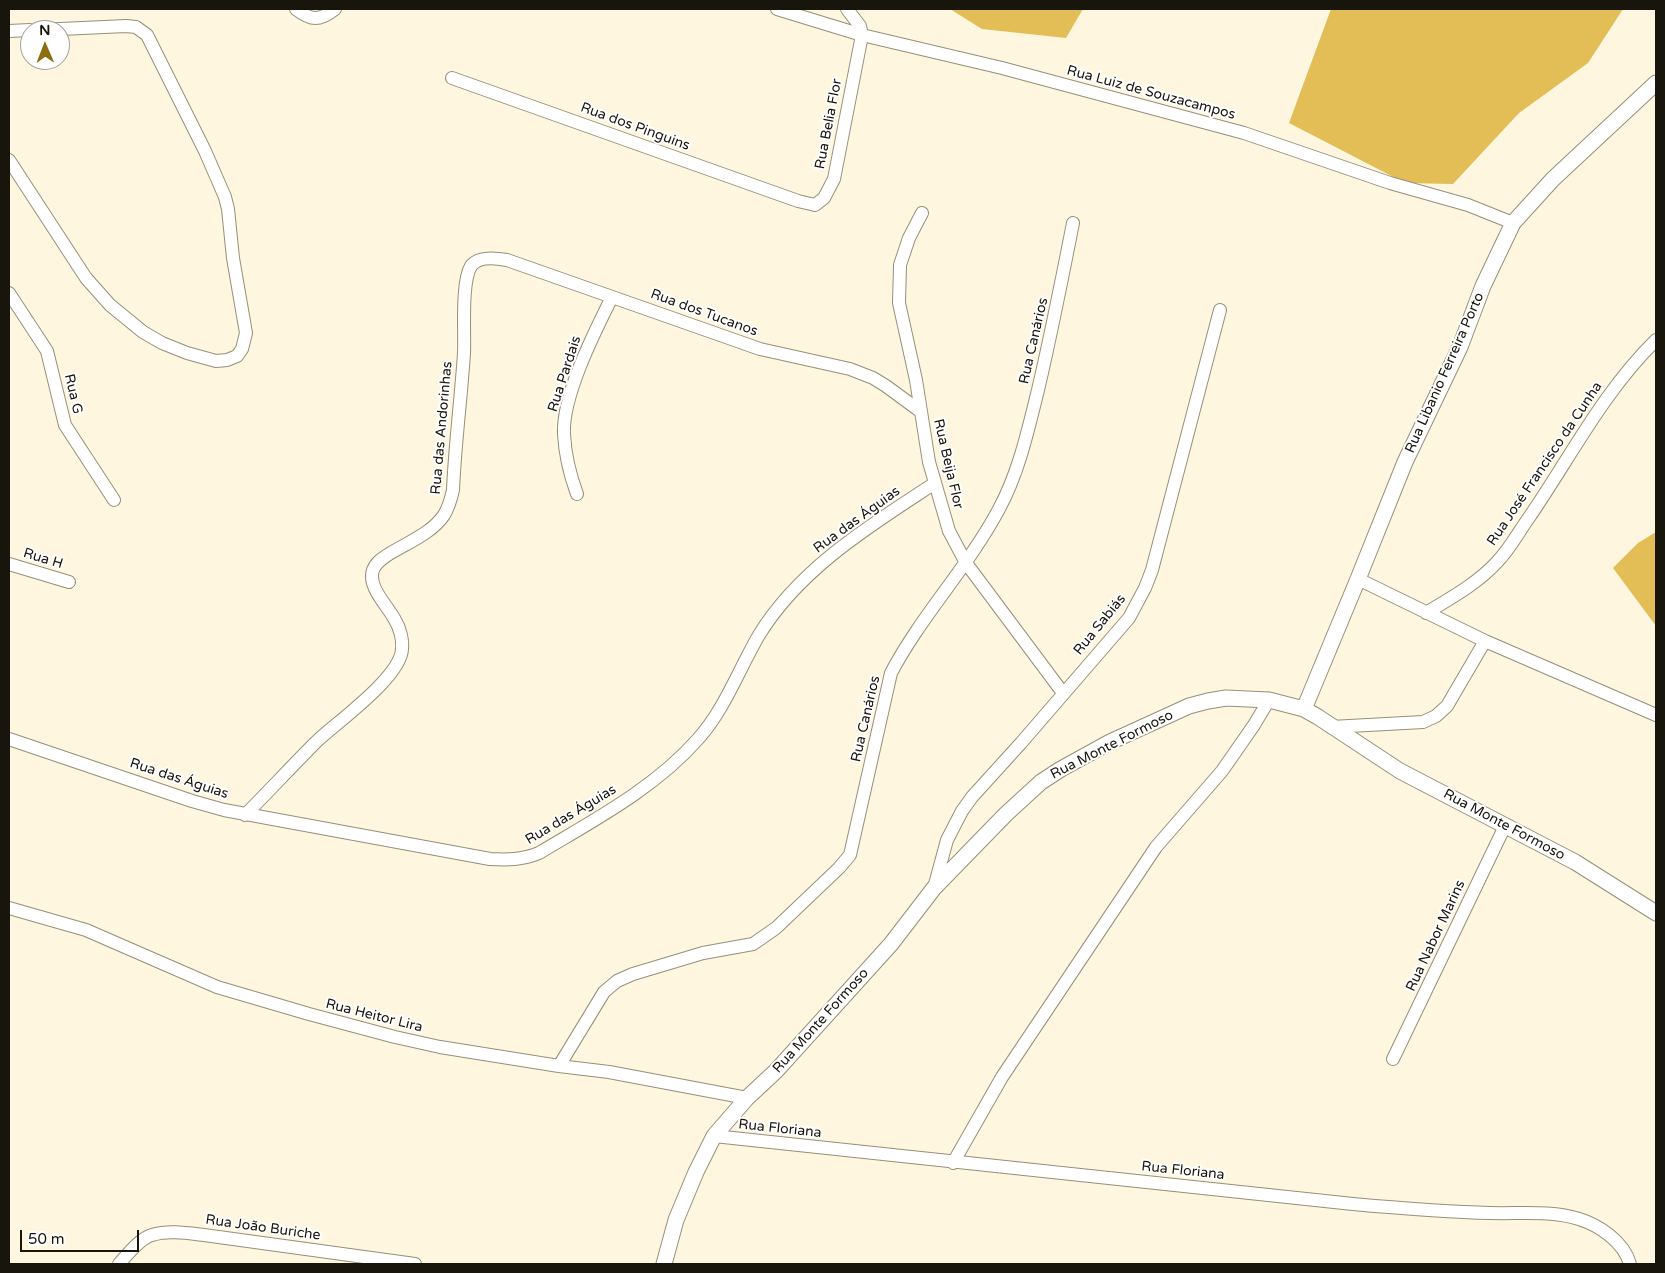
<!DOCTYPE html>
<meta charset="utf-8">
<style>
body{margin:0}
#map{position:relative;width:1665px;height:1273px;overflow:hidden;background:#fff6df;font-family:"Varela Round",sans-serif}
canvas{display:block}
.frame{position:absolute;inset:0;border:10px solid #18150d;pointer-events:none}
.north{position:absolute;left:20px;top:20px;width:50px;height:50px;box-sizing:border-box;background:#fff;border:1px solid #a3a19e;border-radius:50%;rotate:359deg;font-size:14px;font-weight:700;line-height:20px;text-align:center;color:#18150d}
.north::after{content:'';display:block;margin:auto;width:18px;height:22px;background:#8c6e10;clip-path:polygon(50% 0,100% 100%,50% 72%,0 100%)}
.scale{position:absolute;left:20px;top:1230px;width:119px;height:22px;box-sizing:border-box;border:2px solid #18150d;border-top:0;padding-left:6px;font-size:15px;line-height:18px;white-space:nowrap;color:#18150d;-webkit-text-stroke:4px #fff;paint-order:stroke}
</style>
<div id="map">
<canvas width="1665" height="1273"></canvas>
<div class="frame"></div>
<div class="north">N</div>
<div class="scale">50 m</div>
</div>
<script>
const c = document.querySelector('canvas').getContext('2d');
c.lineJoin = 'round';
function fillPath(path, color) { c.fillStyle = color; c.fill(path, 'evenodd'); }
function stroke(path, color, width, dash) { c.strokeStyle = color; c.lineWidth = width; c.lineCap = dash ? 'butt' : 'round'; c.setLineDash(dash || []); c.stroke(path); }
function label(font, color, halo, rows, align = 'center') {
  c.font = font + ' "Varela Round",sans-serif'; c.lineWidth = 4; c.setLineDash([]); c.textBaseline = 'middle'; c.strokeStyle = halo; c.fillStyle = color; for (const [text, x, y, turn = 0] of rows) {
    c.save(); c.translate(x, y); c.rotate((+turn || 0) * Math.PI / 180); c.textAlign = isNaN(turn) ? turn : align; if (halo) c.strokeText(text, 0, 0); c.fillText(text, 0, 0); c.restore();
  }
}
fillPath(new Path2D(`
 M 950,9 L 1083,9 L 1066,38 L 982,29 Z
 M 1331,9 L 1623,9 L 1588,63 L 1519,113 L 1453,184 L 1405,183 L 1289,123 Z
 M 1656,532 L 1656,626 L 1613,568 L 1638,543 Z`), '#e3bd56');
const minor = new Path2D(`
 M 296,9 C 311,21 320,21 335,9
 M 777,9 L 862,35 L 1002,68 L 1244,133 L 1390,183 L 1468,205 L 1513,223
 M 9,31 L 30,30
 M 452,78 L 798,201 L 815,205 L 824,198 L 834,179 L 862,35 L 860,26 L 847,9
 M 9,160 L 86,278 L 110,305 L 143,332 L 162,343 L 187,353 L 216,361 L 227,360 L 237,356 L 242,349 L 246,333 L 233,258 L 228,209 L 225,197 L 205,151 L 147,35 L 136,27 L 126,26 L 39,30
 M 922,213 L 909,238 L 900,265 L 899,303 L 916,380 L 929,462 L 949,531 L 966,563 L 1063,693
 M 9,293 L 47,351 L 65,425 L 114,500
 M 577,494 C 570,475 565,454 564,434 C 562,396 595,331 612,297
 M 9,564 L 69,582
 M 1358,579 L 1485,641 L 1656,715
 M 1426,613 C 1451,598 1478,583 1497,562 C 1509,550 1518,533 1528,519 C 1570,458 1603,392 1656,340
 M 1331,727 L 1423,722 L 1436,716 L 1447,706 L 1485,641
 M 9,739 L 192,801 L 224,810 L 490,859 C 507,860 522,860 539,853 C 594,820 655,788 698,739 C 725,709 739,669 759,635 C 800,568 871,525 935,483
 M 245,815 C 269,791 292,766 316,742 C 337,722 401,677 402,649 C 403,640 400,628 395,620 C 388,606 367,587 373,570 C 376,562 383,558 389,554 C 407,543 432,533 444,515 C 449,507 451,499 453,490 C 455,444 461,399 464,353 C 465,333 461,282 471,266 C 478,256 496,258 507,260 L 760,349 L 850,369 L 873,378 L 886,386 L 920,411
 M 934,888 L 947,840 L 962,811 L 972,797 L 1021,743 L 1129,618 L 1145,588 L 1152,570 L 1220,310
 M 9,908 L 86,930 L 217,987 L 309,1014 L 395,1037 L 440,1047 L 559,1066 L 609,1072 L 747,1098
 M 1393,1059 L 1505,826
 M 559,1066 L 604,992 L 617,981 L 633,974 L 703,953 L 753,944 L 776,928 L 839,868 L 850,855 L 891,673 C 921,616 968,567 999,509 C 1019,472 1028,430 1038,390 C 1051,335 1062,279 1073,223
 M 714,1136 C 927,1160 1140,1183 1353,1204 C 1398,1208 1444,1212 1490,1213 C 1518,1214 1551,1210 1579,1219 C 1599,1225 1624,1242 1630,1264
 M 953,1163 L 1002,1077 L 1156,847 L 1222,771 L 1254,725 L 1269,700
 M 119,1264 C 127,1255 140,1238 152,1235 C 168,1230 187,1233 204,1235 L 415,1264`);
const tertiary = new Path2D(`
 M 1304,709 L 1358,579 L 1405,462 L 1460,347 L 1483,286 L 1513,223 L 1553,179 L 1656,83
 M 664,1264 L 676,1220 L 696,1172 L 714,1136 L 747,1098 L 776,1071 L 891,944 L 934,888 L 1006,814 L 1041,782 L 1061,769 L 1110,742 L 1189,706 L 1208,701 L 1226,698 L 1269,700 L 1304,709 L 1318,717 L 1400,771 L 1575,862 L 1656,913`);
stroke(minor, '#978f7a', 14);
stroke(tertiary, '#978f7a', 17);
stroke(minor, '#fff', 12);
stroke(tertiary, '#fff', 15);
label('14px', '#18150d', '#fff', [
 ["Rua Luiz de Souzacampos",1151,93,15],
 ["Rua Belia Flor",829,124,-79],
 ["Rua dos Pinguins",635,127,20],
 ["Rua dos Tucanos",704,313,20],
 ["Rua Canários",1034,341,-77],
 ["Rua Libanio Ferreira Porto",1445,373,-66],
 ["Rua Pardais",565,374,-72],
 ["Rua G",73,394,77],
 ["Rua das Andorinhas",442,428,-85],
 ["Rua Beija Flor",948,464,77],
 ["Rua José Francisco da Cunha",1545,464,-56],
 ["Rua das Águias",857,520,-36],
 ["Rua H",43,559,17],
 ["Rua Sabiás",1100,625,-51],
 ["Rua Canários",866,719,-77],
 ["Rua Monte Formoso",1112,745,-27],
 ["Rua das Águias",179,779,18],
 ["Rua das Águias",571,815,-31],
 ["Rua Monte Formoso",1504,825,28],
 ["Rua Nabor Marins",1436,936,-65],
 ["Rua Heitor Lira",374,1016,14],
 ["Rua Monte Formoso",821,1021,-48],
 ["Rua Floriana",780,1129,6],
 ["Rua Floriana",1183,1171,6],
 ["Rua João Buriche",263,1228,8]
]);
</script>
